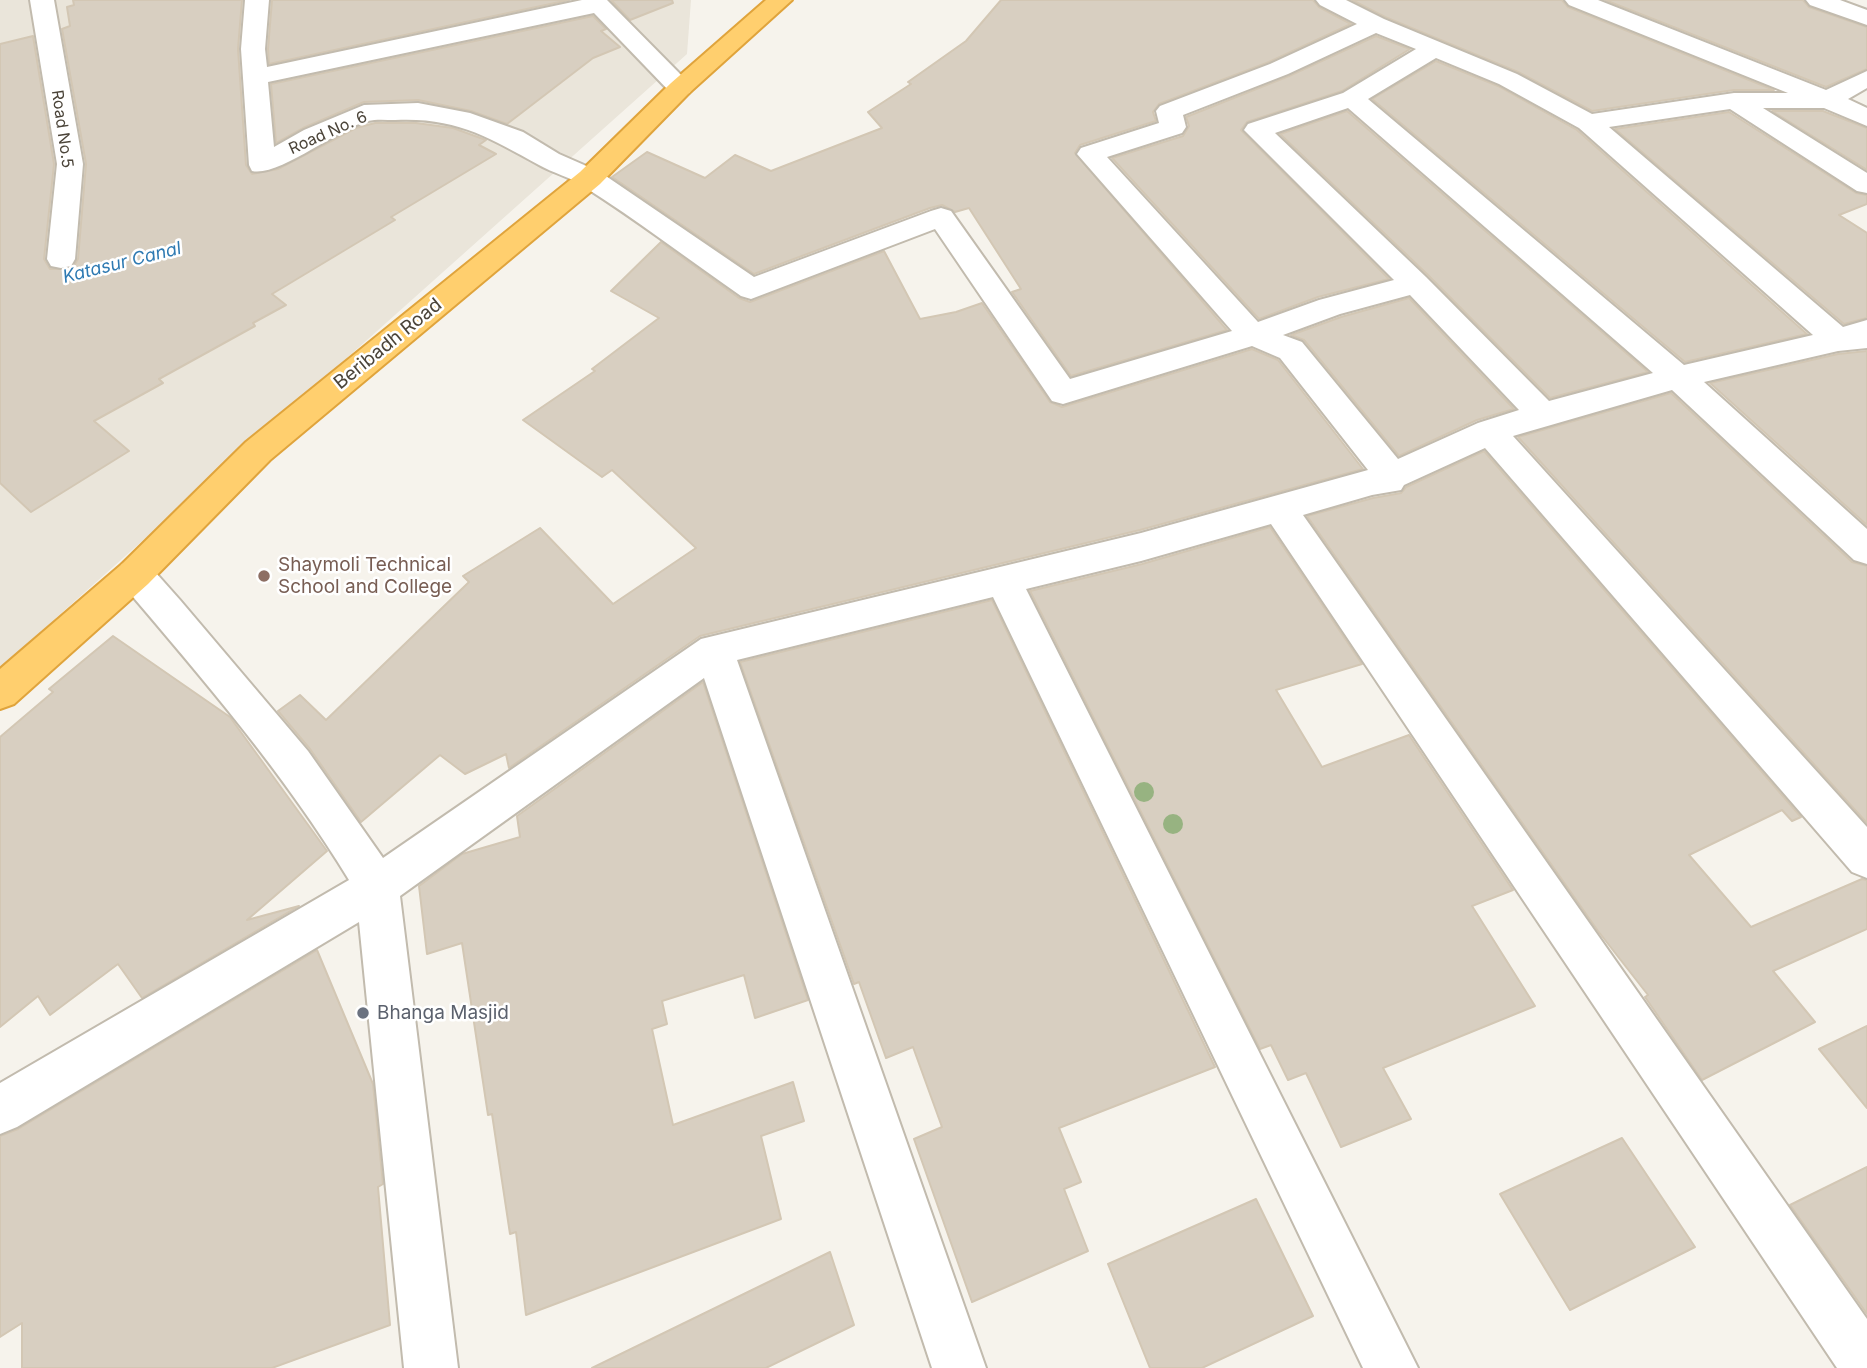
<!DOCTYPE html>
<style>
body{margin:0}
canvas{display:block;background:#f6f3ec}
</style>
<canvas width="1867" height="1368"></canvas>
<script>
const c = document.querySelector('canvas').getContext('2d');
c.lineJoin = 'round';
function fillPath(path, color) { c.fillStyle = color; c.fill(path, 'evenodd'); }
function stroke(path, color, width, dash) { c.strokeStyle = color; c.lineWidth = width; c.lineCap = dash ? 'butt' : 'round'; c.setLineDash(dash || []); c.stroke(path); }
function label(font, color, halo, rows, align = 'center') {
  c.font = font + ' Inter,sans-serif'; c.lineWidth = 5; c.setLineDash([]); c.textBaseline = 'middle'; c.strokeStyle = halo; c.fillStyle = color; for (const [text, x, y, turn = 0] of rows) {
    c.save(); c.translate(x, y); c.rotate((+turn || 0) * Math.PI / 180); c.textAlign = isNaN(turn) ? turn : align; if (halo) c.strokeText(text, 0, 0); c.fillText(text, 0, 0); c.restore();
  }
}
fillPath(new Path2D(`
 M 0,0 L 691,0 L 687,54 L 0,668 Z`), '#eae5da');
const building = new Path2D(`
 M 73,0 L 242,0 L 238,49 L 246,165 L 252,174 L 278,169 L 356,128 L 375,123 L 416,123 L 453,128 L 486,140 L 479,145 L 496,154 L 391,217 L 395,220 L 272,294 L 286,305 L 253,323 L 255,326 L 159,379 L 163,383 L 94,421 L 129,451 L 31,512 L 0,483 L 0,44 L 33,36 L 54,164 L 44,259 L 50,269 L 72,269 L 78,259 L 86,164 L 62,29 L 70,26 L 67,7 L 74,5 Z
 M 272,0 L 569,0 L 269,64 L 268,49 Z
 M 611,0 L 672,0 L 673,3 L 630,20 Z
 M 1001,0 L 1313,0 L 1319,7 L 1351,24 L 1269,62 L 1159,104 L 1153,112 L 1156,121 L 1080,145 L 1075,153 L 1227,330 L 1071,376 L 1012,292 L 1021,289 L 969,208 L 955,212 L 942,205 L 930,208 L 754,274 L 612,177 L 647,152 L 705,178 L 735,155 L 771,171 L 882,128 L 868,112 L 911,84 L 908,82 L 966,41 Z
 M 1352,0 L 1562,0 L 1568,7 L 1774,90 L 1734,90 L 1592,111 L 1518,72 L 1385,17 Z
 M 1605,0 L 1803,0 L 1809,7 L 1867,27 L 1867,69 L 1826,87 Z
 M 593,16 L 606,29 L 601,31 L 620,47 L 593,58 L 507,124 L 471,111 L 418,100 L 364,102 L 303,128 L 276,143 L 271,84 Z
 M 1376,36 L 1410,49 L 1342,91 L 1247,122 L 1241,130 L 1389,279 L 1318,297 L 1259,319 L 1112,158 L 1183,136 L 1189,126 L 1186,117 L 1289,76 Z
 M 1436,61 L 1498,86 L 1577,130 L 1807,334 L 1685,362 L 1372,99 Z
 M 1347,111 L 1648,372 L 1550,398 L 1428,275 L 1280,134 Z
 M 1772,111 L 1823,111 L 1867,128 L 1867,170 Z
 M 1729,112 L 1856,193 L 1867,195 L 1867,204 L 1839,215 L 1867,233 L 1867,318 L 1844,324 L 1615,129 Z
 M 661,242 L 739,298 L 750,302 L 884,251 L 920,319 L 956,312 L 982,303 L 1050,402 L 1062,407 L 1252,349 L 1278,360 L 1363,469 L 1140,530 L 700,636 L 509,768 L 506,754 L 465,774 L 440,755 L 361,822 L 310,749 L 278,711 L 300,695 L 326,720 L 469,582 L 463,576 L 540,528 L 613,604 L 696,548 L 612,470 L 602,477 L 523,420 L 595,371 L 592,369 L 659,318 L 611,291 Z
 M 1409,298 L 1514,409 L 1477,420 L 1399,456 L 1304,340 L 1291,335 L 1341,317 Z
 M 1867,351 L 1867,525 L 1710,383 L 1838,354 Z
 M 1671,393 L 1852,562 L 1867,566 L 1867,823 L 1518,437 Z
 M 1484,451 L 1801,817 L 1792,821 L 1782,810 L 1689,855 L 1751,927 L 1862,879 L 1867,880 L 1867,929 L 1773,971 L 1815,1022 L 1702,1080 L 1645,997 L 1648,995 L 1598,931 L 1307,516 L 1373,498 L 1401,493 L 1406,487 Z
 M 1270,527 L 1362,664 L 1276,690 L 1322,767 L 1409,735 L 1513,890 L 1472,906 L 1535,1006 L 1383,1068 L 1411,1119 L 1341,1147 L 1306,1073 L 1288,1080 L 1271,1045 L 1260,1049 L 1030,591 L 1142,564 Z
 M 992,600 L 1215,1067 L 1059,1128 L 1081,1182 L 1064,1189 L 1088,1251 L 972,1302 L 914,1139 L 942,1127 L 913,1047 L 886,1058 L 859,982 L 854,984 L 740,662 Z
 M 113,636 L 230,717 L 327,851 L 247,920 L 299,906 L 142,998 L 118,964 L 50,1015 L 38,996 L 0,1027 L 0,737 L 53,692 L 49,689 Z
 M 703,682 L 808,1000 L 755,1018 L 744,975 L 662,1001 L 667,1024 L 652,1029 L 673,1125 L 793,1082 L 804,1121 L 761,1136 L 781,1219 L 526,1315 L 516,1232 L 510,1234 L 492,1114 L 488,1115 L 462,943 L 427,954 L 419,886 L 462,854 L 520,837 L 517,816 Z
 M 317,950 L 373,1084 L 383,1184 L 378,1187 L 390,1325 L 272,1368 L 22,1368 L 22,1323 L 0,1337 L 0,1136 L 18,1129 Z
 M 1867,1026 L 1867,1108 L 1819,1049 Z
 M 1622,1138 L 1695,1247 L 1570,1310 L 1500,1194 Z
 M 1867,1167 L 1867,1314 L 1790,1205 Z
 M 1256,1199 L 1313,1316 L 1202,1368 L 1150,1368 L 1108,1264 Z
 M 830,1252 L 854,1325 L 766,1368 L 592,1368 Z`);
fillPath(building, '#d8cfc1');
stroke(building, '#d3c7b4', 2);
const street = new Path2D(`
 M 30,0 L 54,0 L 83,164 L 75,259 L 71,266 L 61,268 L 51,266 L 47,259 L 57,164 Z
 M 245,0 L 269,0 L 265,49 L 267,67 L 582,0 L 607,0 L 689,83 L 693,88 L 689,93 L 680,96 L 671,93 L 594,13 L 268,82 L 274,147 L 304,130 L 364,105 L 418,103 L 470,113 L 523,132 L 559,154 L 600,172 L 754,277 L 931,211 L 941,208 L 951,211 L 1070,379 L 1232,331 L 1077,154 L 1081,148 L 1159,123 L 1156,111 L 1160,106 L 1270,64 L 1357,24 L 1320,5 L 1316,0 L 1346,0 L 1384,19 L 1517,74 L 1592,114 L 1734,93 L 1788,93 L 1569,5 L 1565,0 L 1598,0 L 1826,90 L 1867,71 L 1867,88 L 1848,99 L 1867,108 L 1867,126 L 1824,108 L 1763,108 L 1867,173 L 1867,193 L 1857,191 L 1730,109 L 1609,127 L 1843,327 L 1867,320 L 1867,348 L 1838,351 L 1704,382 L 1867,529 L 1867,564 L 1854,560 L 1672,390 L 1513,436 L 1867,827 L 1867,878 L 1852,872 L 1485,448 L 1404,485 L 1401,490 L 1372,495 L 1303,515 L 1867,1319 L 1867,1368 L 1837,1368 L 1271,524 L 1141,561 L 1026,589 L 1418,1368 L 1363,1368 L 993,597 L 737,660 L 986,1368 L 932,1368 L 704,678 L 400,896 L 458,1368 L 404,1368 L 359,922 L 17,1127 L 0,1134 L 0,1083 L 349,880 C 284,773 203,679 122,584 L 117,574 L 122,564 L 135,560 L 148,564 L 180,600 L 308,751 L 383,858 L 701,639 L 1141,533 L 1368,470 L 1280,358 L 1252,346 L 1063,404 L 1052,401 L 935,229 L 751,299 L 741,296 C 688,259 637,220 583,186 C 570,177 553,173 539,165 C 488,137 456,117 395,120 C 386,120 376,119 368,121 C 337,129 279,177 252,171 L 249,165 L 241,49 ZM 1376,33 L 1416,49 L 1343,93 L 1248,124 L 1244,130 L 1394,280 L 1319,300 L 1258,322 L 1107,157 L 1182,133 L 1186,127 L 1183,115 L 1288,74 ZM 1436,58 L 1499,84 L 1579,128 L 1813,335 L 1684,365 L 1368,99 ZM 1348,108 L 1653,373 L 1549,401 L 1426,277 L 1275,133 ZM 1410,295 L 1519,410 L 1478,423 L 1398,459 L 1302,342 L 1283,335 L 1340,314 Z
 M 1806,0 L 1840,0 L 1867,10 L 1867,25 L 1810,5 Z`);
const highway = new Path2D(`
 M 766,0 L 792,0 L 689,93 L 600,184 L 270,460 L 148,584 L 14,704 L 0,709 L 0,669 L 122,564 L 246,442 L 580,172 L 671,83 Z`);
stroke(street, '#c2bbae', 4);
stroke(highway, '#e0a43c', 4);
fillPath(street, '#fff');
fillPath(highway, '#ffcf6e');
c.fillStyle = '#97b381';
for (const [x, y] of [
 [1144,792],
 [1173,824]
]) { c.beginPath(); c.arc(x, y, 10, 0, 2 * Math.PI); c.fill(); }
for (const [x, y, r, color] of [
 [264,576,7,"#8d6e63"],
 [363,1013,7,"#6b7280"]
]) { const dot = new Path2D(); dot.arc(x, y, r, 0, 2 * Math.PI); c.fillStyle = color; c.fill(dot); stroke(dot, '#fff', 2.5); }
label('16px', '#4b4439', '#fff', [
 ["Road No.5",62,129,82],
 ["Road No. 6",328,133,-24]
]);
label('italic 18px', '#2e7ab2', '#fff', [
 ["Katasur Canal",122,263,-14]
]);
label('19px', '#4b4439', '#fff', [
 ["Beribadh Road",388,344,-39]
]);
label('19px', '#785e54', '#fff', [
 ["Shaymoli Technical",278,565],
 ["School and College",278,587]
], 'left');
label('19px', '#5b616d', '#fff', [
 ["Bhanga Masjid",377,1013]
], 'left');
</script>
